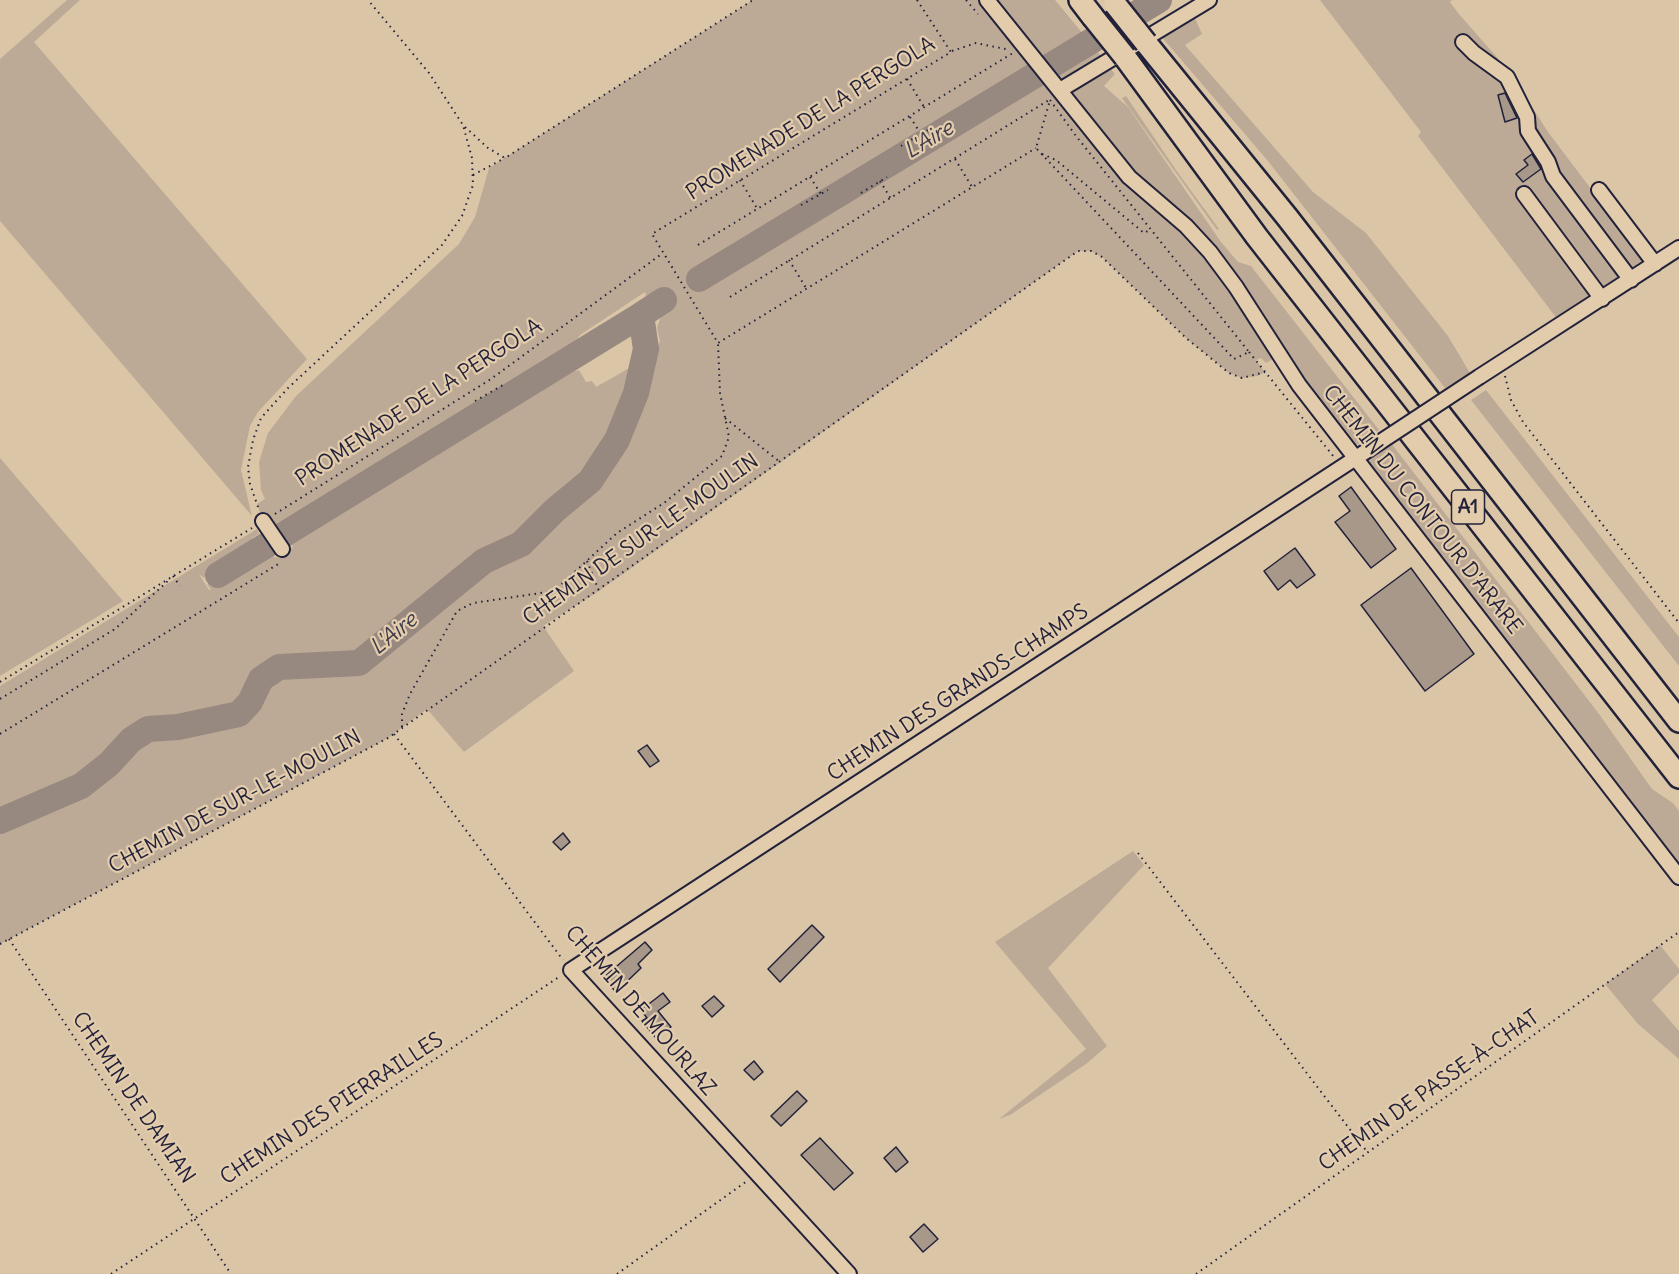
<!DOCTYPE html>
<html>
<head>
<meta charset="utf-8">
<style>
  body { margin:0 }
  canvas { display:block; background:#dbc5a7 }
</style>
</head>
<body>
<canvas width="1679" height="1274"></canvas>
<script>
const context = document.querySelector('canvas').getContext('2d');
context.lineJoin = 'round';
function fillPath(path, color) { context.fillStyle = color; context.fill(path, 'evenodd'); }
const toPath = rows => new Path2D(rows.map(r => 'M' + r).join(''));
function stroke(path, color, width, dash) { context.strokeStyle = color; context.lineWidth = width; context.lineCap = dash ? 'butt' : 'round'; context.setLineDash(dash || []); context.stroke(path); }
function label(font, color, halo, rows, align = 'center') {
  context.font = font + ' Delius,sans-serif'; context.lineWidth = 4.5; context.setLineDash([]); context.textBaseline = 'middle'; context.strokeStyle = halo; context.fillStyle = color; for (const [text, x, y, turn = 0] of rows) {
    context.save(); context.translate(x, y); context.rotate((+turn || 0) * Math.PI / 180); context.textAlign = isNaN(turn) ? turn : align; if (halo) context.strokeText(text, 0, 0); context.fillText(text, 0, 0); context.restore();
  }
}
const green = toPath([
  [67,0,80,0,34,42,307,359,258,412,250,426,241,470,252,516,0,221,0,59],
  [753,0,987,0,1028,50,1019,52,1055,97,1060,90,1112,157,1186,226,1280,355,1266,363,1261,358,1256,360,1265,372,1258,376,1242,378,1229,373,1186,338,1102,257,1091,251,1078,251,599,591,543,626,574,671,464,752,427,709,388,738,0,944,0,686,257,529,259,534,252,538,255,543,211,568,204,578,199,574,209,590,211,590,207,584,220,582,263,555,266,560,273,555,275,558,293,547,290,541,504,414,561,375,579,370,586,382,592,381,596,387,654,354,660,341,657,328,666,301,646,297,645,292,580,335,576,341,269,529,263,521,257,504,265,499,261,490,259,462,268,433,296,396,459,244,475,217,489,168],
  [992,0,1055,0,1084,35,1042,60],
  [1320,0,1452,0,1450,2,1458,13,1509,71,1548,132,1647,263,1558,320,1418,136,1421,132],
  [1194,16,1202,34,1185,45,1313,192,1366,233,1448,336,1470,373,1445,388,1268,161,1160,35],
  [1095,49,1103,58,1061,82,1054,74],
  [1109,67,1115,74,1104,86,1128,107,1221,242,1238,262,1251,266,1379,430,1360,444,1352,446,1315,398,1216,248,1179,211,1145,183,1070,92],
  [1126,96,1178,173,1219,229,1217,230,1122,98],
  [1486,390,1679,637,1679,666,1471,400],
  [1391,443,1599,714,1652,789,1673,803,1679,811,1679,869,1365,462],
  [0,458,123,601,0,676],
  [1133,851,1144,865,1048,968,1107,1046,1086,1064,1010,1115,999,1119,1086,1049,995,942],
  [1660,945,1679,969,1679,973,1652,1000,1679,1031,1679,1059,1638,1024,1605,984]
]);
const river = toPath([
  [699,279,1159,0],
  [218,575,641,315],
  [0,821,81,786,109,764,131,740,148,729,178,727,239,714,250,702,261,679,279,667,359,663,484,561,521,544,555,510,590,481,617,440,636,393,646,349,641,315,664,300]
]);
const building = toPath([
  [1505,93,1517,118,1505,122,1498,95,1505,93],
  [1532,154,1541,169,1523,182,1516,174,1528,165,1524,160,1532,154],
  [1351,487,1396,549,1371,568,1335,522,1350,511,1339,496,1351,487],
  [1295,548,1315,575,1297,588,1290,580,1278,590,1264,571,1295,548],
  [1411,568,1474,654,1425,691,1361,605,1411,568],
  [647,745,659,761,650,767,638,751,647,745],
  [563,833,570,842,561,850,553,842,563,833],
  [812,925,824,937,780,982,768,969,812,925],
  [645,942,652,950,638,964,641,968,616,992,603,978,645,942],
  [663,993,670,1002,658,1011,671,1027,656,1038,642,1021,647,1018,641,1010,663,993],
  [714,996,724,1006,712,1017,702,1006,714,996],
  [754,1061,763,1072,754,1080,744,1070,754,1061],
  [797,1091,807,1101,781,1126,771,1116,797,1091],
  [820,1138,853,1173,834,1190,801,1155,820,1138],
  [896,1147,908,1162,896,1172,884,1158,896,1147],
  [924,1224,938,1239,923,1252,910,1237,924,1224]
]);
const path = toPath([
  [917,0,951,52,652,234,718,343,1036,148],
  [966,0,978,14],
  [952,51,976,43,1010,50],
  [907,79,924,107],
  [1050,100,1076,136,1249,352,1234,359,1036,148,1050,100],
  [910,117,921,134],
  [465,127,488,148,505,158,753,0],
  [901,146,928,130],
  [1042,154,1056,160,1144,233,1151,229],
  [955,159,972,187],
  [473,175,505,158],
  [810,177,821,194],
  [740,180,758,210],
  [880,181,891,199],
  [861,193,887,177],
  [801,205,828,190],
  [698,245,1013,53],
  [789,260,806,288],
  [730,297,1049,100],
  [1249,352,1334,457],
  [1505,376,1511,400,1523,422,1679,623],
  [475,401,503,385],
  [725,418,780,462],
  [258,507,250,484,248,467,253,440,261,418,288,388,442,245,462,216,473,185,472,158,463,125,429,73,368,0],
  [275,514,491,379,663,253],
  [587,561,599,591],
  [173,576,180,586],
  [0,682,252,528],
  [0,699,115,629,169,580],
  [402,727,402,714,410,694,457,611,473,603,554,591,617,533,664,503,722,456,729,437,720,393,718,343],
  [0,734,280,563],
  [394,734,563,960],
  [1138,853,1368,1153],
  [9,939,231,1274],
  [0,944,388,738,1078,251,1091,251,1102,257,1186,338,1229,373,1242,378,1265,372],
  [111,1274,559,977],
  [617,1274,747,1181],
  [1196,1274,1679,932]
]);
const minor = toPath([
  [987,0,1129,177,1186,226,1210,252,1236,287,1299,385,1679,877],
  [1463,42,1474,53,1507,77,1527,117,1528,131,1548,162,1553,176,1631,280],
  [1060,90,1209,0],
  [1599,190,1655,264],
  [1524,194,1602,299],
  [1479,377,1679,248],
  [263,521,282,549],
  [849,1274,571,970,1368,450]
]);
const highway = toPath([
  [1080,0,1093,17],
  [1146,43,1287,217,1679,721],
  [1125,57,1257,237,1679,777]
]);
const minorBridge = toPath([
  [1368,450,1479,377]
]);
const highwayBridge = toPath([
  [1115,4,1146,43],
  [1093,17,1125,57]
]);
const shields = [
  [1468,507,33]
];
const shieldNames = [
  ["A1",1468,507]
];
const streetNames = [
  ["PROMENADE DE LA PERGOLA",811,119,-32],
  ["PROMENADE DE LA PERGOLA",419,403,-33],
  ["CHEMIN DU CONTOUR D'ARARE",1422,510,52],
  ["CHEMIN DE SUR-LE-MOULIN",641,540,-35],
  ["CHEMIN DES GRANDS-CHAMPS",958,693,-33],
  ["CHEMIN DE SUR-LE-MOULIN",235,802,-28],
  ["CHEMIN DE MOURLAZ",640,1011,49],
  ["CHEMIN DE PASSE-À-CHAT",1429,1091,-35],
  ["CHEMIN DE DAMIAN",133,1098,56],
  ["CHEMIN DES PIERRAILLES",332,1109,-33]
];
const waterNames = [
  ["L'Aire",929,140,-31],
  ["L'Aire",394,634,-39]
];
fillPath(green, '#bdaa96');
stroke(river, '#978880', 26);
fillPath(building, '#a79889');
stroke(building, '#22223b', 1.5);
stroke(minor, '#22223b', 18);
stroke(highway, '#22223b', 26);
stroke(path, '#22223b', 2, [1.5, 4.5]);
stroke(minor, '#e3ccac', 14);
stroke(highway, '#e3ccac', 21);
stroke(minorBridge, '#22223b', 18, []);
stroke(highwayBridge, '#22223b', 26, []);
stroke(minorBridge, '#e3ccac', 14);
stroke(highwayBridge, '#e3ccac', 21);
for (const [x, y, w] of shields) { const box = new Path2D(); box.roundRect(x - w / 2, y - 17, w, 34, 4.5); context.fillStyle = '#e3ccac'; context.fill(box); stroke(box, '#22223b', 1.5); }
label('bold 20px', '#22223b', null, shieldNames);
label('21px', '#22223b', '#e3ccac', streetNames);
label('italic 22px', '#3f3c4c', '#e3ccac', waterNames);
</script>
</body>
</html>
